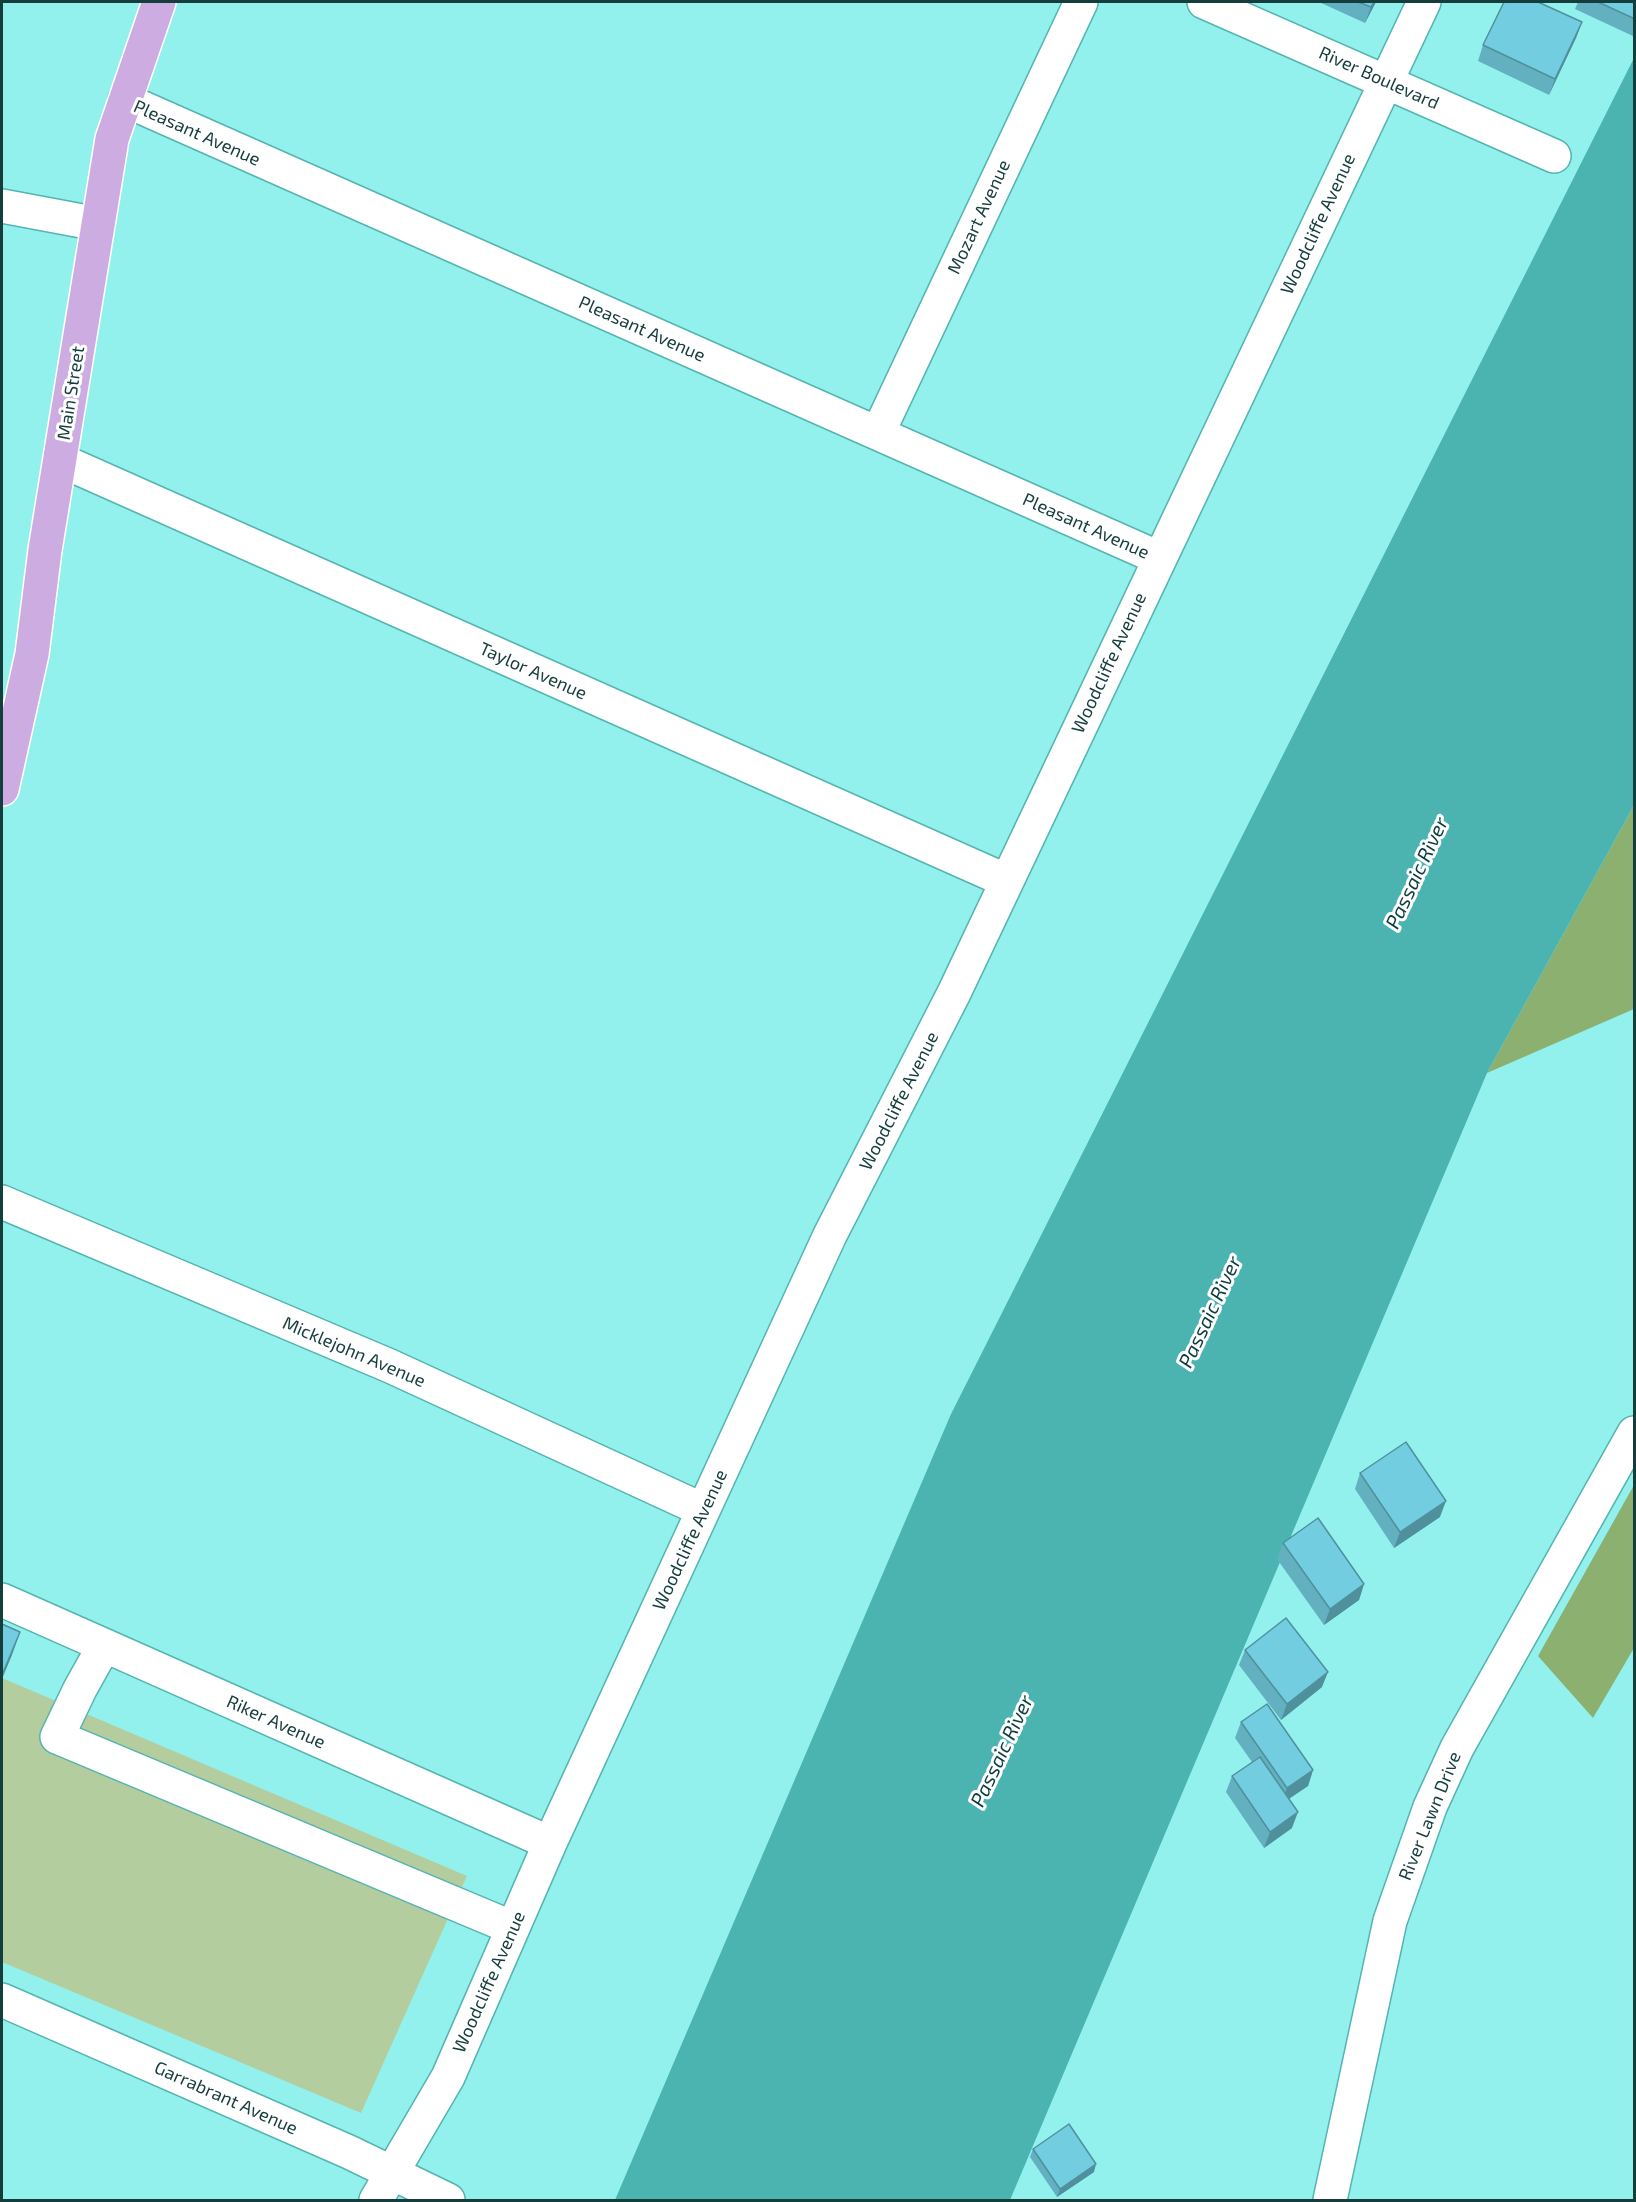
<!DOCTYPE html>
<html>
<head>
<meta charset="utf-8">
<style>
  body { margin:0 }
  #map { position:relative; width:1636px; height:2202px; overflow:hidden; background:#93f1ed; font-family:"Exo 2",sans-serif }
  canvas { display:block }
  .frame { position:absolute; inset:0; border:3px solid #143d3b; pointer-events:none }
</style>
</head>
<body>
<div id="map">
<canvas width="1636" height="2202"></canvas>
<div class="frame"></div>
</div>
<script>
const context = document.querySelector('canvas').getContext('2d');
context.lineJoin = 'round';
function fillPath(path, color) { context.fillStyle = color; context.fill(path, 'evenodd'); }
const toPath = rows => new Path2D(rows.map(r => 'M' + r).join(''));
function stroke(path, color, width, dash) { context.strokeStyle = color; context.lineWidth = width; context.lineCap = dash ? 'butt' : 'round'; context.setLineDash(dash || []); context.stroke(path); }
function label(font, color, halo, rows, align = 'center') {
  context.font = font + ' "Exo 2",sans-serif'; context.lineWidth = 6; context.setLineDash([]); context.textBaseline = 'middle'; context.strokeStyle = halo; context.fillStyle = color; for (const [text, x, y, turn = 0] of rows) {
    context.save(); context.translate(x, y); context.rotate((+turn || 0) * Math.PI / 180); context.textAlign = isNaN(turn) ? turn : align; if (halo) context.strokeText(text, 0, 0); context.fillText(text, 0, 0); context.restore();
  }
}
const green = toPath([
  [2,1678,467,1876,361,2113,2,1962]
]);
const forest = toPath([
  [1634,805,1634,1009,1487,1073],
  [1634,1485,1634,1648,1593,1718,1538,1656]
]);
const water = toPath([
  [1634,58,1634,805,1487,1073,1010,2200,615,2200,951,1414]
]);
const minor = toPath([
  [1204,2,1554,156],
  [125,100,1159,558],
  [2,206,98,224],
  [878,433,1081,2],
  [60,460,1007,881],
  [2,1202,390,1366,703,1510],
  [2,1600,550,1843],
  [104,1646,80,1689,57,1737,513,1928],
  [2,2000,349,2152,448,2200],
  [376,2200,448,2077,550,1843,830,1235,954,993,1424,2],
  [1330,2200,1390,1921,1430,1807,1457,1748,1634,1433]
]);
const major = toPath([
  [2,789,32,654,45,550,112,139,159,2]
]);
const wall = toPath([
  [1319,2,1376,2,1365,23],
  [1578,2,1635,2,1635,37,1575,9],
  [1582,22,1576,38,1549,95,1478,61,1483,45],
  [1360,1473,1440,1517,1394,1548,1355,1489],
  [1283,1543,1364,1584,1359,1600,1324,1625,1277,1559],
  [1245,1650,1322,1687,1281,1720,1239,1665],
  [1241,1722,1313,1770,1308,1786,1289,1799,1292,1828,1264,1848,1226,1792,1232,1776,1252,1762,1235,1738],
  [1033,2149,1094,2172,1057,2197,1030,2157]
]);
const shadedWall = toPath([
  [1374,2,1376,2,1365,23,1371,7],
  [1582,22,1576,38,1549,95,1555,79],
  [1446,1501,1440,1517,1394,1548,1400,1532],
  [1364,1584,1359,1600,1324,1625,1330,1609],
  [20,1632,12,1655,2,1679,2,1675],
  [1328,1672,1322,1687,1281,1720,1287,1704],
  [1313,1770,1308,1786,1281,1804,1287,1788],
  [1298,1812,1292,1828,1264,1848,1270,1832],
  [1096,2164,1094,2172,1057,2197,1060,2189]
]);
const building = toPath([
  [1358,2,1374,2,1371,7,1358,2],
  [1504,2,1538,2,1582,22,1555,79,1483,45,1504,2],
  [1598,2,1635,2,1635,19,1598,2],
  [1406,1442,1446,1501,1400,1532,1360,1473,1406,1442],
  [1318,1518,1364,1584,1330,1609,1283,1543,1318,1518],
  [1286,1618,1328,1672,1287,1704,1245,1650,1286,1618],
  [2,1624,20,1632,2,1675,2,1624],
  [1267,1704,1313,1770,1287,1788,1241,1722,1267,1704],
  [1260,1757,1298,1812,1270,1832,1232,1776,1260,1757],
  [1069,2124,1096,2164,1060,2189,1033,2149,1069,2124]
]);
const streetNames = [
  ["River Boulevard",1379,78,24],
  ["Pleasant Avenue",197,133,24],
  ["Mozart Avenue",979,217,-65],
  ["Woodcliffe Avenue",1318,224,-65],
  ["Pleasant Avenue",642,329,24],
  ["Main Street",71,393,-81],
  ["Pleasant Avenue",1086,526,24],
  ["Woodcliffe Avenue",1109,663,-65],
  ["Taylor Avenue",533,671,24],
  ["Woodcliffe Avenue",899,1101,-63],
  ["Micklejohn Avenue",354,1352,23],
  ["Woodcliffe Avenue",690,1540,-65],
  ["Riker Avenue",276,1722,24],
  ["River Lawn Drive",1430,1816,-68],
  ["Woodcliffe Avenue",489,1982,-66],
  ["Garrabrant Avenue",226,2098,24]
];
const waterNames = [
  ["Passaic River",1417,873,-65],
  ["Passaic River",1210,1312,-65],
  ["Passaic River",1002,1751,-65]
];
fillPath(green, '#b3cd9f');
fillPath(forest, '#8cb070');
fillPath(water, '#4bb4b1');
stroke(minor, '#54b4b0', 36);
stroke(major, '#fff', 36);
stroke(minor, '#fff', 33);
stroke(major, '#cdace1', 33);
fillPath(wall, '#63b0c1');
fillPath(shadedWall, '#50909d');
fillPath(building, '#73cde0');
stroke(building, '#50909d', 1.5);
label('18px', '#143d3b', '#fff', streetNames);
label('italic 20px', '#0a3c3b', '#fff', waterNames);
</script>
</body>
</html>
